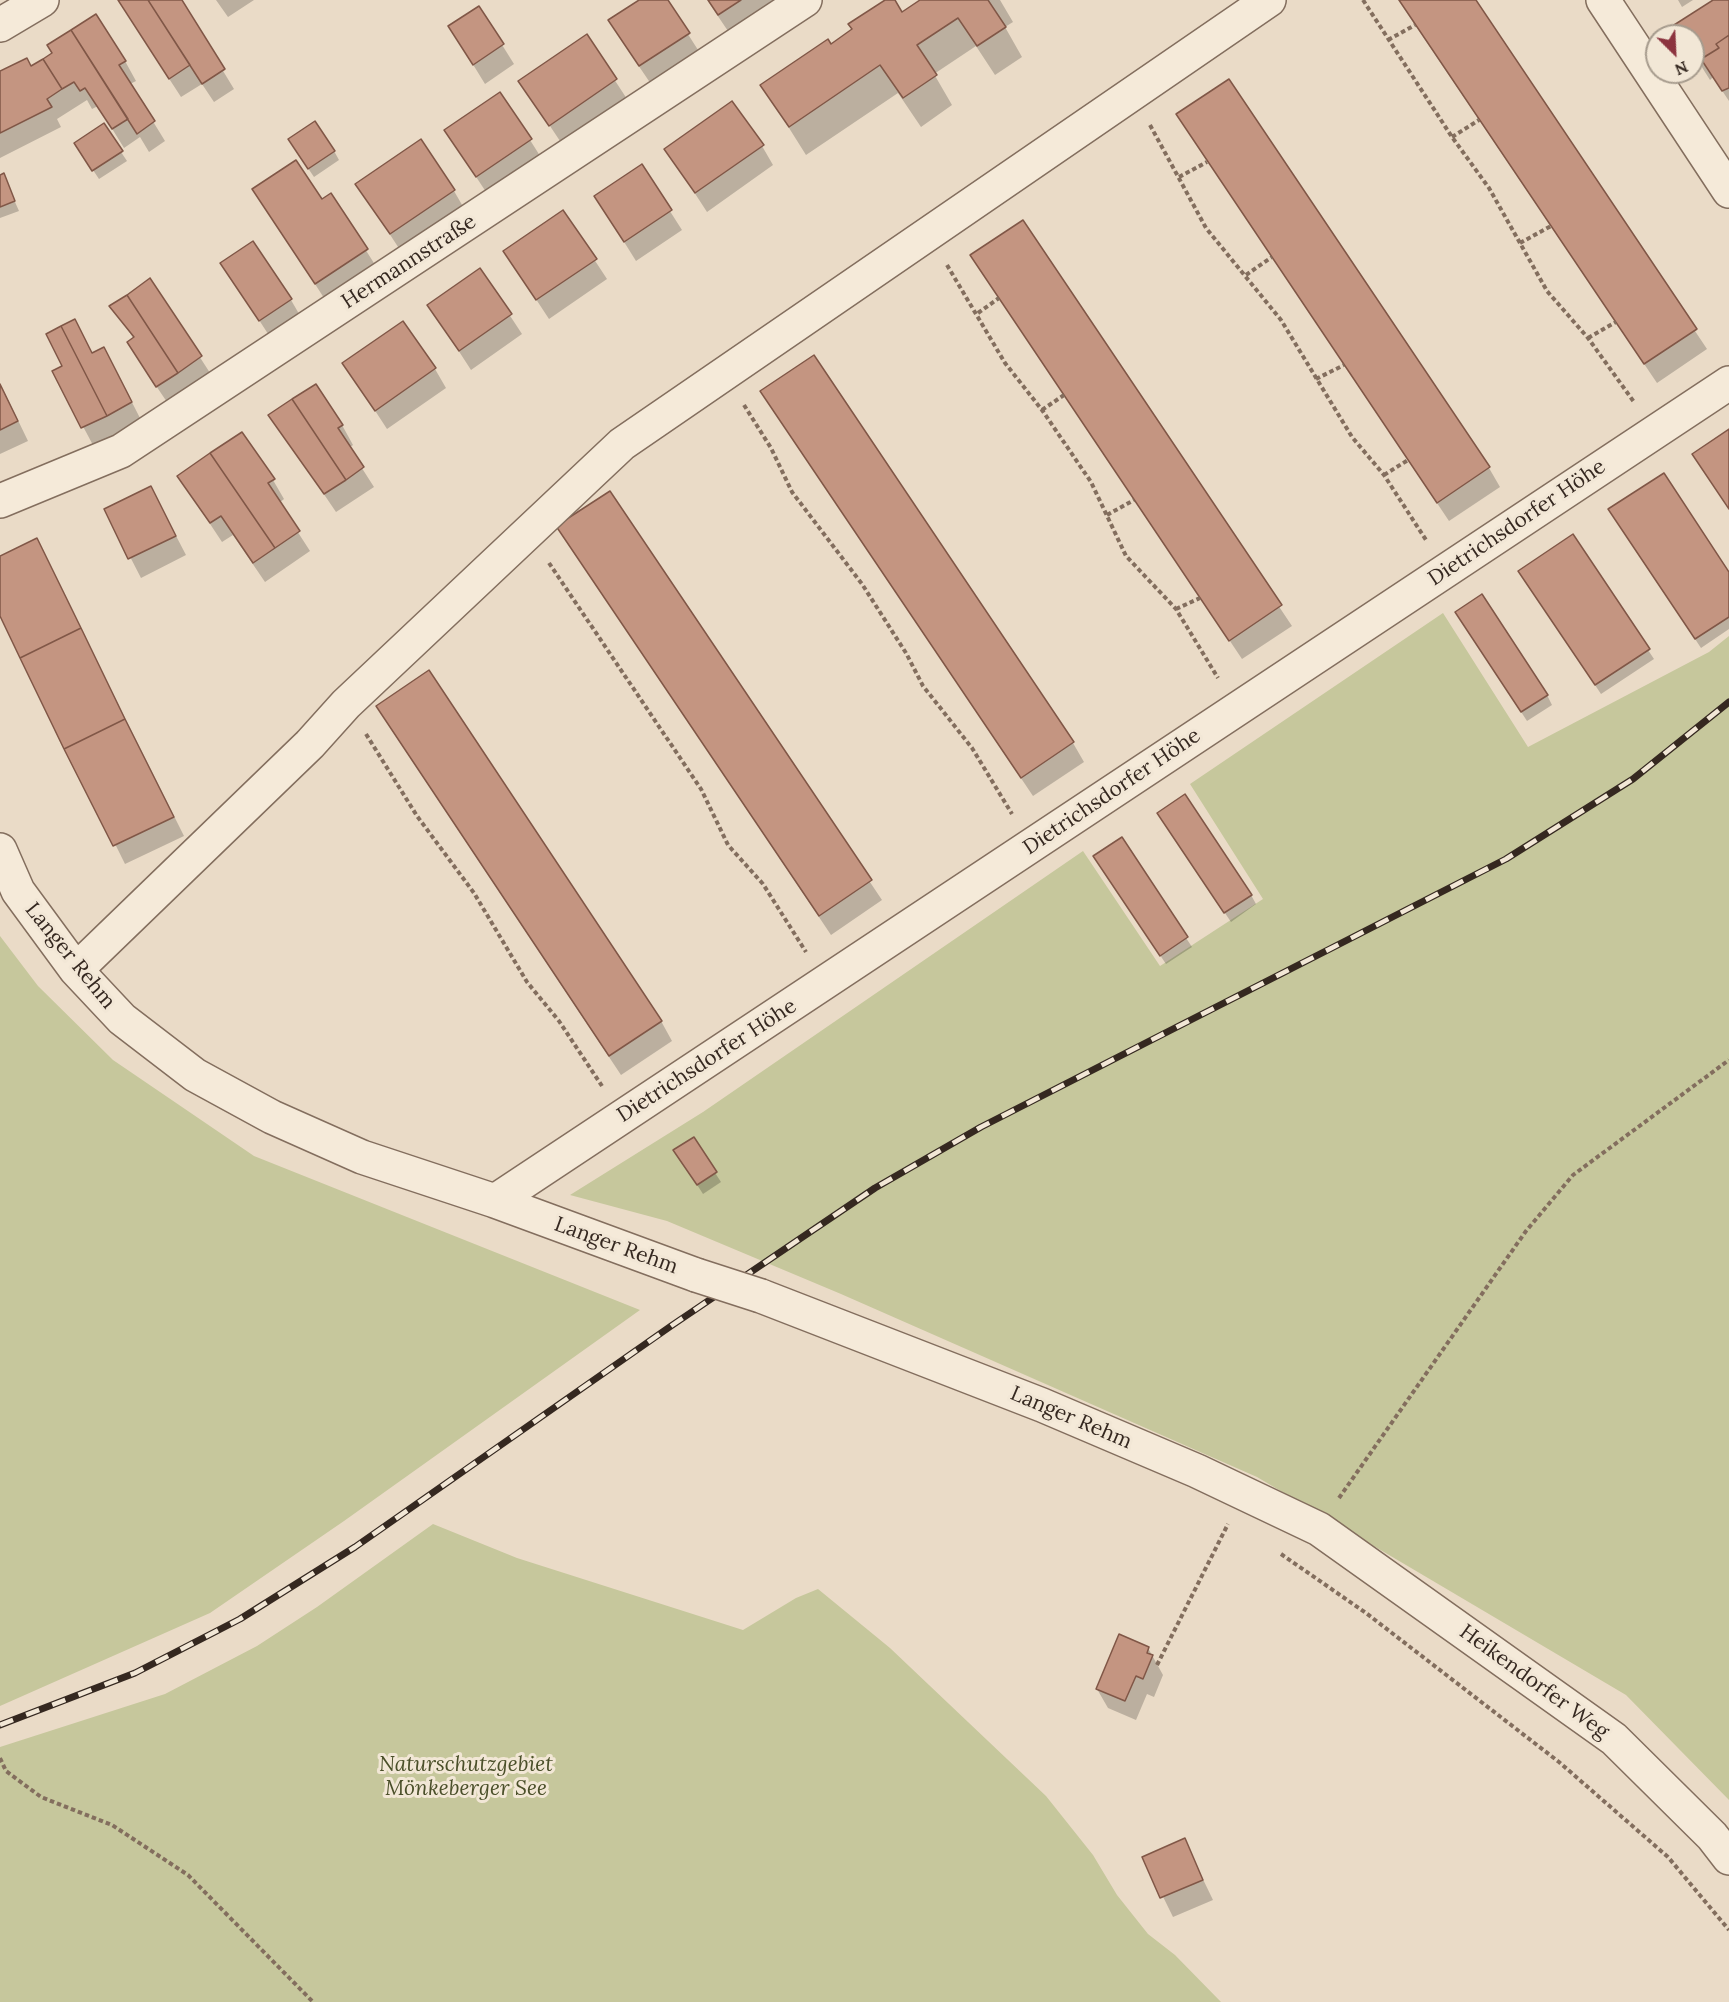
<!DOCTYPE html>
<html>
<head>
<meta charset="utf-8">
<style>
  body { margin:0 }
  #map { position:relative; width:1729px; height:2002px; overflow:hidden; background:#eadbc7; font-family:Lora,serif }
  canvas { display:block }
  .north { position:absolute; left:1645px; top:24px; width:60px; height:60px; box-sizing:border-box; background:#f2e7d6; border:2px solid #a69b8d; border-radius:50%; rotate:156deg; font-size:16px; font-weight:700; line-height:24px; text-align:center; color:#352820 }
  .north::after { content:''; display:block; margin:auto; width:21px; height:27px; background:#8c343f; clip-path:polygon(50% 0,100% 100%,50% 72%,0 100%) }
</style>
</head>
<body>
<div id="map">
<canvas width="1729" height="2002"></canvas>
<div class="north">N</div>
</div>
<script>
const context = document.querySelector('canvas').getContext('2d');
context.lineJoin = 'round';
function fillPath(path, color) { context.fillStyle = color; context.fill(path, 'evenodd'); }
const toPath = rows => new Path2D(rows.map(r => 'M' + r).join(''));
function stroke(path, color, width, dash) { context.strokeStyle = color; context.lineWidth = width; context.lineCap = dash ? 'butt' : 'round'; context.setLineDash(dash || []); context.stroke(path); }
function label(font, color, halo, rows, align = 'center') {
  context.font = font + ' Lora,serif'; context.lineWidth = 6; context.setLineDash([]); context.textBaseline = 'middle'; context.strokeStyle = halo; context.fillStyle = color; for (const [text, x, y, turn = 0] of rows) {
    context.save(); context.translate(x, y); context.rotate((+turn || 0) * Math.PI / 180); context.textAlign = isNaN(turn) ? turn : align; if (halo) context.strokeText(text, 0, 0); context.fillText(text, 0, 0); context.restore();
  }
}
const green = toPath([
  [1443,613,1528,747,1709,652,1729,636,1729,1800,1626,1695,1257,1477,841,1294,667,1221,570,1195,703,1112,1083,851,1160,966,1263,899,1190,784],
  [0,936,38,986,113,1060,254,1156,640,1310,344,1521,210,1613,0,1706],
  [433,1524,517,1558,743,1630,796,1598,818,1589,890,1648,1046,1796,1093,1855,1117,1895,1148,1934,1175,1955,1221,2002,0,2002,0,1747,165,1694,257,1646,317,1607]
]);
const shadow = toPath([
  [121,0,180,0,234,89,214,102,202,84,181,97,131,20],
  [216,0,254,0,228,17],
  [642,0,666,0,700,53,651,84,621,40],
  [707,0,780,0,730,34],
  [888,0,893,0,902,14,922,0,1000,0,1013,22,1005,27,1022,57,995,75,976,46,934,74,952,105,921,127,898,93,806,155,762,85,853,30],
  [1398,0,1474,0,1707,349,1657,383],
  [1678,0,1693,0,1682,7],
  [1716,0,1729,0,1729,101,1713,77,1710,80,1693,53,1693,36,1682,36],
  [479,8,514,64,485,84,450,27],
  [586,36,627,99,562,144,520,81],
  [125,61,136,81,130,84,165,141,149,152,140,137,124,148,98,106,92,109,87,100,57,119,61,127,0,158,0,73,30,68],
  [1178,115,1489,468,1500,487,1449,521],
  [446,131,530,140,542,159,488,195],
  [762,146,773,165,707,212,666,149],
  [295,149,334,151,339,160,314,177],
  [81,152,121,152,127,161,99,179],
  [641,166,682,230,636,261,596,197],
  [3,175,19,211,0,218,0,176],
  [357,184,454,191,465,210,402,253],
  [254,189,321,201,331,195,384,279,333,312],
  [563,212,607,279,549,319,505,252],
  [1022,222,1292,626,1242,659,972,256],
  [222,263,291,300,302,319,272,340],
  [480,270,522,334,471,370,429,305],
  [150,280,212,376,169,405,140,362,134,339,111,306],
  [93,355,115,369,142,422,94,447,54,372],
  [344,363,435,369,446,388,387,429],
  [0,383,28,441,0,454],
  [774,411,1073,743,1084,762,1033,796],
  [270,415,342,425,353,445,349,448,374,487,336,512],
  [179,477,273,480,284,499,279,503,310,551,265,582,233,535,222,542],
  [151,488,186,555,141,578,106,510],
  [609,493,882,900,831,935,558,527],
  [1616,519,1729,575,1729,629,1701,648],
  [36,540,184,836,125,864,0,612,0,558],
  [1525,580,1648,650,1654,659,1601,694],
  [1462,621,1547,695,1552,705,1527,721],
  [389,726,661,1021,672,1041,621,1075],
  [1164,822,1251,895,1256,904,1231,922],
  [1121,839,1192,947,1166,964,1100,866],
  [693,1139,721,1182,703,1194,681,1160],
  [1148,1648,1163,1675,1154,1697,1147,1694,1136,1720,1108,1708,1097,1689],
  [1184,1840,1213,1900,1173,1917,1144,1858]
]);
const building = toPath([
  [118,0,148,0,190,65,169,79,118,0],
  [148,0,182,0,225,69,202,84,148,0],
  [639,0,668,0,690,33,639,66,608,20,639,0],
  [708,0,741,0,718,15,708,0],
  [885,0,895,0,902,12,920,0,988,0,1006,27,977,46,958,18,917,45,937,75,903,98,880,65,789,127,760,85,828,39,831,44,852,29,848,24,885,0],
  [1399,0,1476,0,1697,329,1644,364,1399,0],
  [1713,0,1729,0,1729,35,1716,44,1719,48,1698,61,1693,54,1693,36,1681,36,1674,25,1713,0],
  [479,6,504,44,473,65,448,26,479,6],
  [96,14,126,61,119,65,155,121,137,134,71,30,96,14],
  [71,30,128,119,112,129,85,88,80,91,74,82,62,89,43,59,52,53,47,45,71,30],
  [587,34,617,79,549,126,518,81,587,34],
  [1729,35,1729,88,1722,91,1701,59,1719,48,1716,44,1729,35],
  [27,58,31,66,43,59,62,89,47,99,52,107,0,133,0,71,27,58],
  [1229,79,1490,467,1437,503,1176,114,1229,79],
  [500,92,532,139,476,177,444,130,500,92],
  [732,101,764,145,695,193,664,149,732,101],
  [315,121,335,151,308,169,288,139,315,121],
  [104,123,123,151,92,171,74,143,104,123],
  [421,139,455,190,390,234,355,184,421,139],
  [296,160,322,199,331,193,368,249,315,284,252,189,296,160],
  [642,164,672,210,624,242,594,196,642,164],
  [4,173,15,201,0,207,0,175,4,173],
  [563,210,597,259,536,300,503,251,563,210],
  [1023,220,1282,605,1229,641,970,255,1023,220],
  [253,241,292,299,259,321,220,263,253,241],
  [480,268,512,314,459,351,427,305,480,268],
  [150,278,202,356,178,373,127,295,150,278],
  [127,295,178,373,156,387,127,342,134,337,109,306,127,295],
  [75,319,92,353,104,347,132,402,107,416,61,326,75,319],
  [403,321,436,368,375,411,342,363,403,321],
  [61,326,107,416,81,428,52,371,62,366,46,334,61,326],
  [814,355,1074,742,1021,778,760,391,814,355],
  [0,384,18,421,0,430,0,384],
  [316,384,343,425,338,428,364,467,346,480,292,399,316,384],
  [292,399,346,480,324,494,268,415,292,399],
  [1729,429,1729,509,1692,454,1729,429],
  [242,432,275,479,268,483,300,531,275,548,210,453,242,432],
  [210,453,275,548,253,563,221,516,210,523,177,476,210,453],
  [1664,473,1729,572,1729,617,1695,639,1608,509,1664,473],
  [151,486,176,536,128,559,104,509,151,486],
  [610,491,872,880,819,916,556,526,610,491],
  [1573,534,1650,649,1595,685,1518,571,1573,534],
  [37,538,81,628,20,658,0,616,0,556,37,538],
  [1482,594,1548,695,1521,712,1455,612,1482,594],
  [81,628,125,719,64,749,20,658,81,628],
  [429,670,662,1021,609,1056,376,706,429,670],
  [125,719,174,817,113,846,64,749,125,719],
  [1185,794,1252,895,1224,913,1157,813,1185,794],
  [1122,837,1188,937,1160,956,1093,856,1122,837],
  [694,1137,717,1172,697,1185,673,1150,694,1137],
  [1119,1634,1149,1647,1147,1653,1153,1655,1143,1679,1136,1676,1125,1701,1096,1689,1119,1634],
  [1185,1838,1203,1880,1160,1898,1142,1857,1185,1838]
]);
const path = toPath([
  [1363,0,1452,137,1489,188,1547,291,1588,338,1634,402],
  [1388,40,1415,25],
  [1150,125,1206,228,1281,320,1352,437,1384,475,1426,540],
  [1452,137,1479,120],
  [1179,177,1207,162],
  [1520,243,1551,226],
  [947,265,1005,363,1042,410,1091,482,1126,556,1176,609,1218,678],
  [1246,275,1272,257],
  [978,313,999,298],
  [1588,338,1616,322],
  [1316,379,1344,365],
  [744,405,771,448,792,492,862,584,906,653,923,686,972,748,1012,814],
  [1042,410,1064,395],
  [1384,475,1408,460],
  [1107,515,1134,500],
  [549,563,701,789,728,845,763,884,806,952],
  [1176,609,1200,598],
  [366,734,417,816,474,893,527,982,559,1021,602,1086],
  [1339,1498,1526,1231,1573,1175,1729,1060],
  [1281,1554,1366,1613,1559,1762,1668,1857,1729,1930],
  [1157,1665,1228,1524],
  [0,1758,6,1771,41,1797,112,1825,188,1875,313,2002]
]);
const minor = toPath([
  [1603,0,1729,191],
  [0,25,42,0],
  [0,501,121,451,805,0],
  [0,850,18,891,76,970,122,1019,195,1075,272,1117,362,1157,495,1201,696,1275],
  [76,970,310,744,346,704,622,444,1269,0],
  [495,1201,1729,383],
  [761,1296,1042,1405,1197,1471,1319,1529,1614,1739,1712,1836,1729,1858]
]);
const rail = toPath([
  [0,1725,135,1673,240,1619,355,1547,671,1326,875,1188,981,1127,1506,859,1633,779,1729,702]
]);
const minorBridge = toPath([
  [696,1275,761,1296]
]);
const streetNames = [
  ["Hermannstraße",409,262,-33],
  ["Dietrichsdorfer Höhe",1517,523,-34],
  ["Dietrichsdorfer Höhe",1112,792,-34],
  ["Langer Rehm",70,956,51],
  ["Dietrichsdorfer Höhe",707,1061,-33],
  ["Langer Rehm",616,1246,20],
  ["Langer Rehm",1071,1418,23],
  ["Heikendorfer Weg",1534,1682,36]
];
const parkNames = [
  ["Naturschutzgebiet",466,1765],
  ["Mönkeberger See",466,1789]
];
fillPath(green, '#c6c79c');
fillPath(shadow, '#0003');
fillPath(building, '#c49581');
stroke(building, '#805747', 1.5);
stroke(minor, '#836e5e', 36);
stroke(path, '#836e5e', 4, [4.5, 3]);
stroke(minor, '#f5ead9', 33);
stroke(rail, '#352820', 7);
stroke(rail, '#f2e7d6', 4.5, [14]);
stroke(minorBridge, '#836e5e', 36, []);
stroke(minorBridge, '#f5ead9', 33);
label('21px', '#352820', '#f2e7d6', streetNames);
label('italic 21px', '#4a4f29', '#f2e7d6', parkNames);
</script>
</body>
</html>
